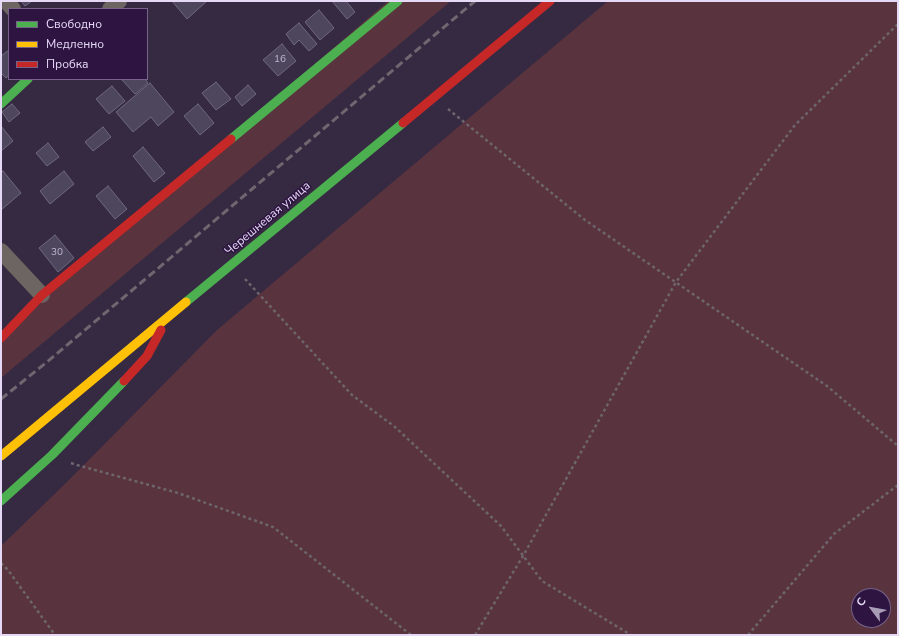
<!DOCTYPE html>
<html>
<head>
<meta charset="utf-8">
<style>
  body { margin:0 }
  #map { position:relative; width:899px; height:636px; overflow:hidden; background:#362a42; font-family:"Nunito Sans",sans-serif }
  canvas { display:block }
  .frame { position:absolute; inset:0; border:2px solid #e6d9f6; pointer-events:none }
  .legend { position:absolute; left:8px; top:8px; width:140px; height:72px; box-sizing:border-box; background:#2d1441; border:1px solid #776389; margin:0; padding:5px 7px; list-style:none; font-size:12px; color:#e6d9f6 }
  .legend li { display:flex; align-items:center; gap:8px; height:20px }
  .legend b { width:20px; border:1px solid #776389 }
  .north { position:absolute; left:851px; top:588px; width:40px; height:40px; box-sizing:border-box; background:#2d1441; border:1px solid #776389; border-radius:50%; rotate:302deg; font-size:11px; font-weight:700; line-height:16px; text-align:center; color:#e6d9f6 }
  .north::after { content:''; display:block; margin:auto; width:14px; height:18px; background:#a89cb7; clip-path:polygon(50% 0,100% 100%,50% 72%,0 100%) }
</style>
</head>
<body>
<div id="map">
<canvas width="899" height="636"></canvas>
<div class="frame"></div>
<ul class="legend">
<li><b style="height:5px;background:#4caf50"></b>Свободно</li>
<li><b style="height:5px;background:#ffc107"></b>Медленно</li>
<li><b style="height:5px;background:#c62828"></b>Пробка</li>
</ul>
<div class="north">С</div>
</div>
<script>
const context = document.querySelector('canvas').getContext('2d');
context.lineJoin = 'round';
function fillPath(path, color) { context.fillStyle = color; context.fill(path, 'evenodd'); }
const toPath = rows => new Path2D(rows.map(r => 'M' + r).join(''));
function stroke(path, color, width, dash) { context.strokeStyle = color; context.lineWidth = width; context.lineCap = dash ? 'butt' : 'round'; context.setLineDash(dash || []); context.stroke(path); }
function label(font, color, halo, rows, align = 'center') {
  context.font = font + ' "Nunito Sans",sans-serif'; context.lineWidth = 3; context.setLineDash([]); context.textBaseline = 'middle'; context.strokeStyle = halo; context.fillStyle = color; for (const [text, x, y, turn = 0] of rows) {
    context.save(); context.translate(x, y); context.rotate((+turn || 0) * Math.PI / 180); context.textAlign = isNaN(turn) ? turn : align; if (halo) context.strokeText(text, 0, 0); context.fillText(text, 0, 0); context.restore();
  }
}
const green = toPath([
  [388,1,451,1,1,378,1,334],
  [608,1,898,1,898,635,1,635,1,546,69,480,217,330],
  [859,596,883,596,883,620,859,620]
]);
const building = toPath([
  [21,1,32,1,25,6,21,1],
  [172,1,207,1,187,19,172,1],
  [332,1,346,1,355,12,347,19,332,1],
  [319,10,334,28,320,40,305,22,319,10],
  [299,23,317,44,309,51,299,40,294,45,286,34,299,23],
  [282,44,296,61,278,76,263,60,282,44],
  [9,50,9,75,6,78,1,73,1,56,9,50],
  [123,79,145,79,148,83,135,94,122,80,123,79],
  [216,82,231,99,216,110,202,93,216,82],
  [150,83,174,112,158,126,151,117,133,132,116,112,150,83],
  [248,85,256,94,242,106,235,97,248,85],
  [112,86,125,101,109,114,96,99,112,86],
  [12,104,20,113,9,122,2,112,12,104],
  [198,104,214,123,200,135,184,116,198,104],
  [1,126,13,141,1,151,1,126],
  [103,127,111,137,93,151,85,142,103,127],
  [48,143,59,157,47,166,36,153,48,143],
  [143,147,165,173,154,182,133,156,143,147],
  [3,171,21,193,1,210,1,173,3,171],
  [64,171,74,184,50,204,40,191,64,171],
  [108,186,127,209,115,219,96,196,108,186],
  [55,235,74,258,58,272,39,248,55,235]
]);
const path = toPath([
  [448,109,585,220,827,386,898,446],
  [245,279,352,395,395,427,501,526,542,581,631,635],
  [71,463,77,465,178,493,273,527,411,635],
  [1,563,8,570,55,635],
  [475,635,523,556,676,282,795,125,898,24],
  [748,635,834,534,898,485]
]);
const street = toPath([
  [6,1,13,9],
  [110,9,119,1],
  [1,251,42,295]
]);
const fast = toPath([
  [1,104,28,79],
  [231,139,398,1],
  [186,302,403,123],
  [1,501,52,455,124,381]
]);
const slow = toPath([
  [1,456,186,302]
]);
const jam = toPath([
  [403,123,550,1],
  [1,338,42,295,231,139],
  [124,381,147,356,161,330]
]);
const rail = toPath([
  [1,399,47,362,475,1]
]);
const numberNames = [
  ["16",280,60],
  ["30",57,253]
];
const streetNames = [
  ["Черешневая улица",268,219,-40]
];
fillPath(green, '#59333e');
fillPath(building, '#4d465c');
stroke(building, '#6f697e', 1);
stroke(path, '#6d656b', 2.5, [3, 3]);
stroke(street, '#6c6561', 16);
stroke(fast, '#4caf50', 9);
stroke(slow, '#ffc107', 9);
stroke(jam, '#c62828', 9);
stroke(rail, '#6f666f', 3, [8, 4]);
label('10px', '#c0b4d0', null, numberNames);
label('12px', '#e6d9f6', '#2d1441', streetNames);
</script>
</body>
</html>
